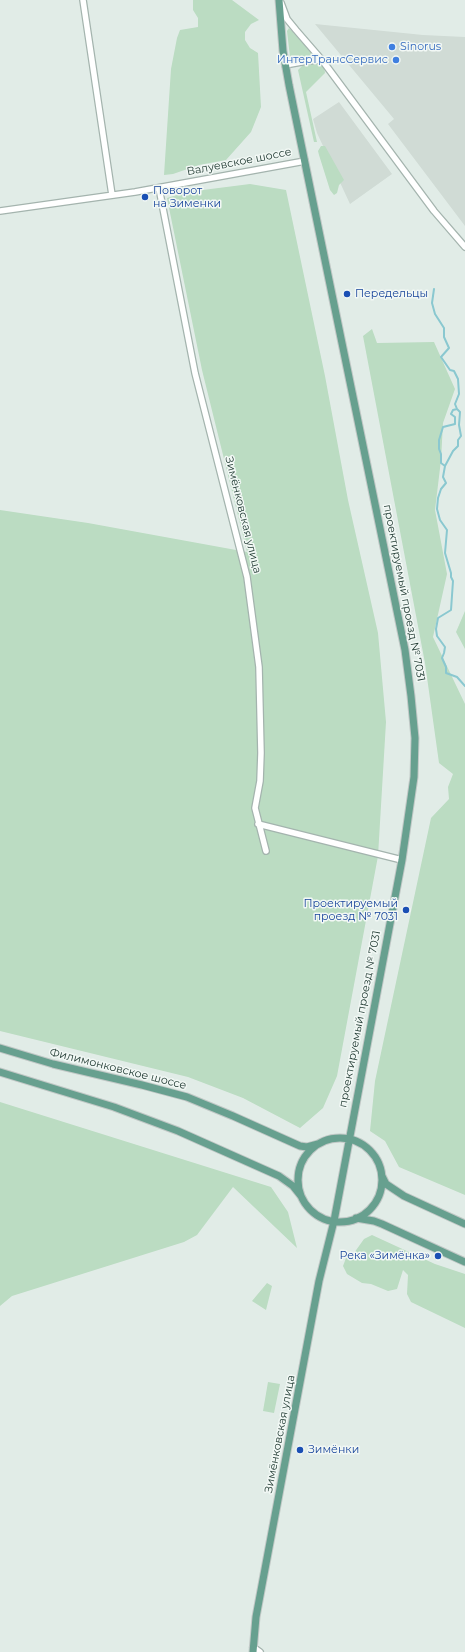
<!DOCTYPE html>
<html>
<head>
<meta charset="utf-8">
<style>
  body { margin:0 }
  canvas { display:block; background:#e1ece7 }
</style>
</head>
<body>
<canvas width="465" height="1652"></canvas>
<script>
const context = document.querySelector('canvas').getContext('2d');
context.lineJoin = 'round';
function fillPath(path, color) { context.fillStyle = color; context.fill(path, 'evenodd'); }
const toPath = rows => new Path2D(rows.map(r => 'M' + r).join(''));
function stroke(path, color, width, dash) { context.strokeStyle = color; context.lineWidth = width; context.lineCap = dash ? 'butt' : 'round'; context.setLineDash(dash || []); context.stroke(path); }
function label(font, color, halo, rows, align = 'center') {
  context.font = font + ' Montserrat,sans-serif'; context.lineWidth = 3; context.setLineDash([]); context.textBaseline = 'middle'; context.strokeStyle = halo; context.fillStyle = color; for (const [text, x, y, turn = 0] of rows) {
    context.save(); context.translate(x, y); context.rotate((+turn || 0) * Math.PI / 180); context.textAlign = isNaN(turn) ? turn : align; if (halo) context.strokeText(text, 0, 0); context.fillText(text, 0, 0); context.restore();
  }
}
const built = toPath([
  [315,24,423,35,465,37,465,226,388,124,394,119],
  [339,102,392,174,350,204,317,133,313,119]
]);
const green = toPath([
  [193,0,232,0,259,20,251,24,245,32,245,40,250,48,258,53,261,107,251,132,226,160,199,165,173,174,164,175,171,69,177,38,180,30,198,27,198,18,193,10],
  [289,28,313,54,313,56,292,61,290,57,287,31],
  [316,63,320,63,324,66,325,73,306,92,317,142,314,142,298,70,303,65],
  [321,146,325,146,344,180,339,185,337,193,334,195,330,190,319,155,318,151],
  [250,184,286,190,325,376,348,500,378,633,386,722,378,856,337,1076,323,1108,300,1128,243,1098,188,1077,0,1031,0,510,88,523,247,552,202,370,167,198,187,192],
  [372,329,377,343,434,342,455,389,443,423,441,460,435,510,447,574,433,637,465,704,465,1195,399,1167,385,1141,370,1131,375,1081,431,818,449,799,448,787,453,774,439,763,425,663,363,336],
  [465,611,465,649,456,632],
  [0,1102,271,1187,288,1212,297,1248,233,1187,197,1235,184,1242,12,1296,0,1306],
  [372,1235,435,1264,465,1274,465,1328,411,1302,407,1294,408,1275,403,1270,397,1289,388,1291,371,1284,362,1283,347,1274,343,1266,346,1258,354,1253,364,1239],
  [267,1283,272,1286,266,1310,252,1301],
  [268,1382,280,1384,274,1413,263,1411]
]);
const stream = toPath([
  [434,289,432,303,435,314,444,328,444,337,449,348,441,357,450,370,454,371,458,379,459,394,455,404,457,409,460,412,459,425,461,436,458,440,458,446,453,451,445,466,443,477,446,483,441,489,438,498,437,509,440,520,447,530,445,553,451,573,451,577,453,581,451,610,438,618,436,629,437,636,445,647,444,653,442,658,446,667,446,673,457,677,465,686],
  [445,466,441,463,441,454,439,449,439,440,443,427,455,424,455,417,451,414,453,410,457,409]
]);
const minor = toPath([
  [83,0,112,195],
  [281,3,287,19,296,30,322,60,434,211,465,247],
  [285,65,307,61,322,60],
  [159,188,195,373,247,577,259,667,261,753,260,781,255,808,266,851],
  [0,211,135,192,305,161],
  [258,824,402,860],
  [253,1647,260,1652]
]);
const major = toPath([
  [0,1048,53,1064,142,1085,187,1097,233,1116,300,1146,307,1147,318,1144],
  [0,1072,114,1107,178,1131,279,1176,293,1186,301,1196],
  '298 1180a42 42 0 1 1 84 0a42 42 0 1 1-84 0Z',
  [382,1176,386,1184,404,1196,465,1224],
  [356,1218,374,1221,382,1224,465,1262],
  [253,1652,256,1617,319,1281,334,1221,402,860,414,777,415,738,411,696,405,650,289,85,283,51,279,0]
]);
const markers = [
  [392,47,4,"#3f7fe0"],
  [396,60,4,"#3f7fe0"],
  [145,197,4,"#1a4fb4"],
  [347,294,4,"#1a4fb4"],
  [406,910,4,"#1a4fb4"],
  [438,1256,4,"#1a4fb4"],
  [300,1450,4,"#1a4fb4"]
];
const shopNames = [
  ["Sinorus",400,47],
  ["ИнтерТрансСервис",388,60,"right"]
];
const streetNames = [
  ["Валуевское шоссе",239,162,-11],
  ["Зимёнковская улица",243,515,76],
  ["проектируемый проезд № 7031",404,593,79],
  ["проектируемый проезд № 7031",360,1019,-79],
  ["Филимонковское шоссе",118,1069,14],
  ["Зимёнковская улица",280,1434,-79]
];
const transitNames = [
  ["Поворот",153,191],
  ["на Зименки",153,204],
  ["Передельцы",355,294],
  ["Проектируемый",398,904,"right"],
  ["проезд № 7031",398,917,"right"],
  ["Река «Зимёнка»",430,1256,"right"],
  ["Зимёнки",308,1450]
];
fillPath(built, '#d0dbd5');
fillPath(green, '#bbdcc2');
stroke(stream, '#8ac8d0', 2);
stroke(minor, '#a4b4ae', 8);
stroke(major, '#c1c8c6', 9);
stroke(minor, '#fff', 5.5);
stroke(major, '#67a08f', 7);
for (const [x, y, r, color] of markers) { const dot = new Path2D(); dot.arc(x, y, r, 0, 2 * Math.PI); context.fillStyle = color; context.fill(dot); stroke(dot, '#f2f8f5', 1.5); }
label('11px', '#366cbe', '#f2f8f5', shopNames, 'left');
label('11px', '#223c34', '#f2f8f5', streetNames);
label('11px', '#164399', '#f2f8f5', transitNames, 'left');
</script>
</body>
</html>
